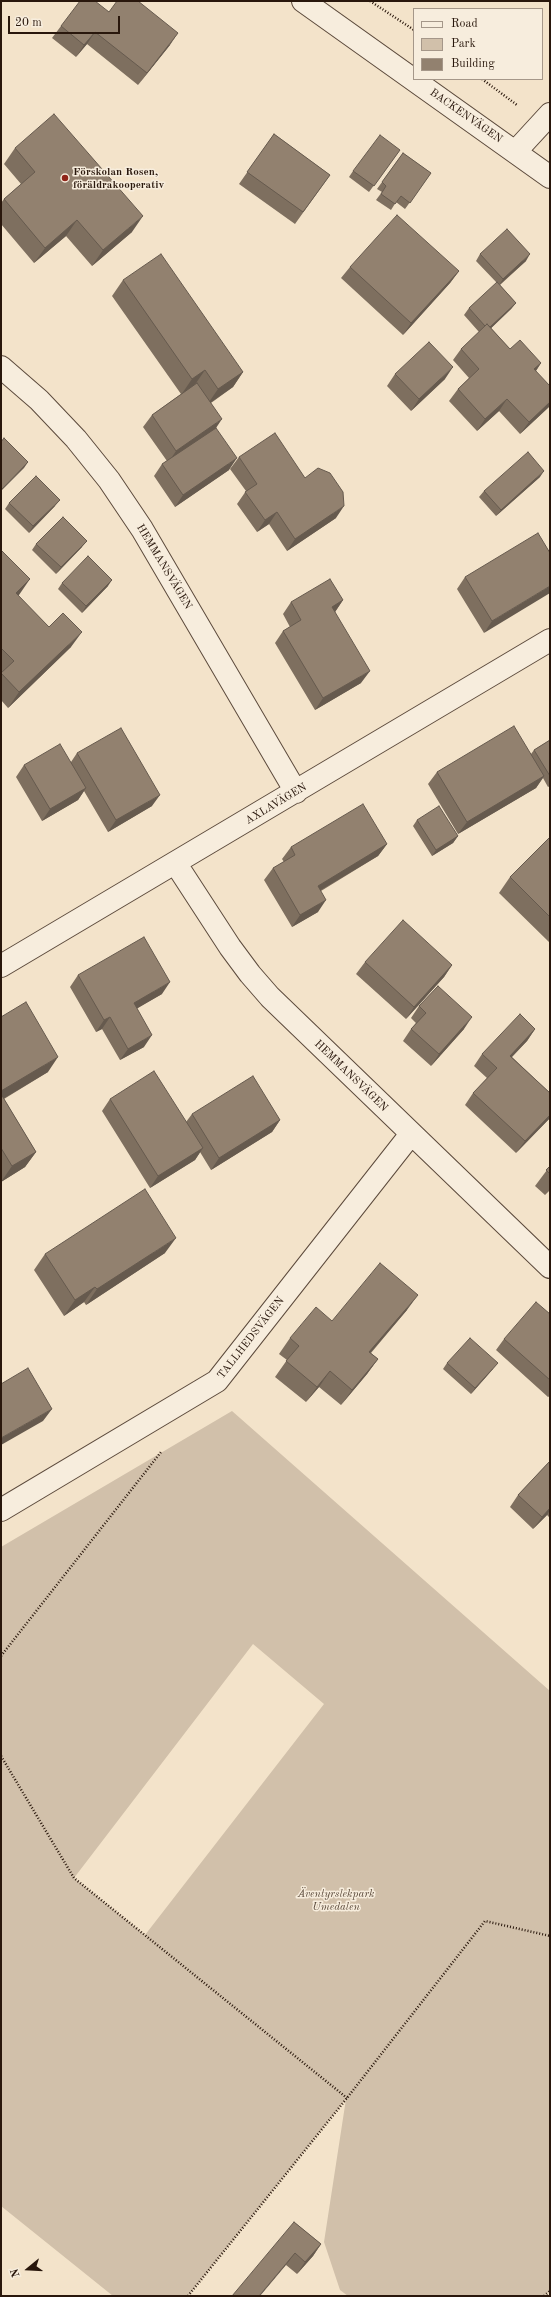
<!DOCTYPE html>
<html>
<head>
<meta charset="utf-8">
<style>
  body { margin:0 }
  #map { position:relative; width:551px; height:2297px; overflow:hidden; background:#f3e3ca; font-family:"Old Standard TT",serif }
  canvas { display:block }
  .frame { position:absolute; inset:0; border:2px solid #29170c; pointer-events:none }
  .legend { position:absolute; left:413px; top:8px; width:130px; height:72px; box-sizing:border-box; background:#f7eddd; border:1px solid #a59789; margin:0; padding:5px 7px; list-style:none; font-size:12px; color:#29170c }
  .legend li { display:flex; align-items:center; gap:8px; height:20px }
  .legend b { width:20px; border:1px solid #a59789 }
  .north { position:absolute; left:8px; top:2249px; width:40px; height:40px; -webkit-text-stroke:3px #f7eddd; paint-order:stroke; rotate:252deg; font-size:11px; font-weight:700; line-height:16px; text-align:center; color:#29170c }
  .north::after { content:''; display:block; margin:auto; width:14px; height:18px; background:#29170c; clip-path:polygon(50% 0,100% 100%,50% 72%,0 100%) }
  .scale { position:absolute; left:8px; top:16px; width:112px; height:18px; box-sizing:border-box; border:2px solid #29170c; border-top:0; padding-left:5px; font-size:12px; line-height:14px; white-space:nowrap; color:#29170c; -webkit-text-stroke:3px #f7eddd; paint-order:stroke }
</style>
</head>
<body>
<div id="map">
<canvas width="551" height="2297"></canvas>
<div class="frame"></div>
<ul class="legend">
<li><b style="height:5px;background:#f7eddd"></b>Road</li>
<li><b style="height:11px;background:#d1c0aa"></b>Park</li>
<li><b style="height:11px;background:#92816f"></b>Building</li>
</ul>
<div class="north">N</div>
<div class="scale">20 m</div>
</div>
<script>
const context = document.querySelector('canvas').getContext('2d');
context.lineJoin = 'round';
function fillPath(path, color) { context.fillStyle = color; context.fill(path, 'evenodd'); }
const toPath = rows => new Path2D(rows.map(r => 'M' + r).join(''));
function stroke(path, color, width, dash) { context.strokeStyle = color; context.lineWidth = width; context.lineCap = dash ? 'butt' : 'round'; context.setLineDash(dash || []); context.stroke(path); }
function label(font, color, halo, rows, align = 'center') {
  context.font = font + ' "Old Standard TT",serif'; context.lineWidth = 3; context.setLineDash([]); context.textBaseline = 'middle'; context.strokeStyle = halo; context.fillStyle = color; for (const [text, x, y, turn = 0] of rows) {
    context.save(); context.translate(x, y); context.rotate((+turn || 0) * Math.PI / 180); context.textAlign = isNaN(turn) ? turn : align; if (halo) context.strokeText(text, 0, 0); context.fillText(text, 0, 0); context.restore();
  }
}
const green = toPath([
  [232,1411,550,1691,550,2291,544,2296,348,2296,340,2290,324,2242,346,2099,188,2296,113,2296,1,2206,1,1547],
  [253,1644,324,1704,145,1935,74,1878]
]);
const path = toPath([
  [370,1,414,30],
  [482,79,517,105],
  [1,1656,161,1452],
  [1,1756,74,1878,347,2098],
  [188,2296,347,2098,485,1921,550,1936],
  [544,2296,550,2291]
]);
const minor = toPath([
  [516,151,550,114],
  [1,367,39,400,76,439,109,480,142,529,296,792],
  [176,864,230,947,250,974,270,997,550,1267],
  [1,966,550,640],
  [1,1510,217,1381,411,1134]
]);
const tertiary = toPath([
  [303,1,550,177]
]);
const wall = toPath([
  [109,12,170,45,138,85,87,44,76,57,52,38,61,26],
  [274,134,330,175,295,224,239,184],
  [15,148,132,232,92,266,66,236,34,263,1,224,1,203,4,199,21,184,4,164],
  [400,150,369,192,349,177,353,171],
  [403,153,431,173,405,209,396,202,391,210,376,200,382,192,377,189],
  [480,254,526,261,500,285,516,303,511,309,491,328,510,349,541,363,536,371,550,406,520,434,499,411,477,431,449,401,458,389,469,378,453,360,461,349,479,332,464,315,469,308,497,283,476,261],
  [350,267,459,271,450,283,403,335,341,278],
  [123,280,243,372,233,387,211,403,216,428,229,470,175,507,154,476,162,464,167,461,143,427,152,415,181,394,112,296],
  [395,374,445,379,411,411,387,386],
  [239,457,305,478,336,518,287,551,269,524,257,532,237,504,246,491,230,469],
  [540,477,496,516,479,497,484,491],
  [9,503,55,506,29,533,5,509],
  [36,544,82,547,56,574,32,550],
  [1,550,18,596,49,627,71,647,8,708,1,700],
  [550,553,484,633,457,589,465,577],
  [62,583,108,586,82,613,58,589],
  [343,600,335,612,361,683,315,710,275,643,283,631,290,627,283,614,291,602],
  [550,740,550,786,548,787,543,778,536,788,458,834,428,784,437,772,531,754,534,750],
  [77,753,152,806,108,832,84,791,78,800,42,821,16,777,24,765,71,762],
  [417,820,458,836,453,843,432,856,413,826],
  [550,837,550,943,499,893,510,877],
  [387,844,378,856,321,891,318,912,292,927,264,880,273,868,284,862,282,859,291,847],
  [365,962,452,965,444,977,406,1019,356,974],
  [78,975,162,994,137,1008,144,1047,120,1060,102,1029,96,1032,70,987],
  [419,1006,464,1029,431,1066,403,1041,411,1029,416,1023,411,1018],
  [1,1017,48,1072,4,1099,36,1152,25,1167,1,1182],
  [535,1029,527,1041,512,1057,550,1093,550,1118,516,1153,465,1105,473,1093,487,1078,474,1066,482,1054],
  [110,1099,186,1122,192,1114,280,1120,272,1132,211,1170,200,1152,195,1160,150,1188,102,1111],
  [550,1166,550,1190,545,1195,535,1186],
  [165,1253,86,1305,84,1302,64,1316,34,1270,45,1254],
  [407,1310,371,1353,378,1359,367,1374,341,1405,319,1387,306,1402,275,1377,287,1360,279,1354,290,1338,332,1321],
  [550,1314,550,1396,548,1397,496,1350,504,1339],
  [447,1363,493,1369,471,1394,443,1369],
  [550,1461,550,1518,547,1515,533,1529,510,1507,518,1495],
  [294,2222,321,2244,313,2256,297,2274,286,2265]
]);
const shadedWall = toPath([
  [95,32,87,44,76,57,84,45],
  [178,33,170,45,138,85,147,73],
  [143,216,132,232,92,266,103,250],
  [77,220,66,236,34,263,45,248],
  [530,254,526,261,499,285,503,279],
  [459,271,450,283,403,335,411,323],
  [516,303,511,309,483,336,487,329],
  [541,363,533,375,534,369],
  [453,367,445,379,411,411,419,399],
  [205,370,194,386,181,395,192,379],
  [243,372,233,387,207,405,218,389],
  [507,399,499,411,477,431,485,419],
  [550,402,550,406,520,434,529,422],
  [222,419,214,431,168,463,176,451],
  [237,458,229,470,175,507,183,495],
  [28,462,24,468,1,491,2,489],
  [544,471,540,477,496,516,501,510],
  [60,500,55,506,29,533,33,526],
  [344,506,336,518,287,551,295,539],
  [277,512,269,524,257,532,265,520],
  [87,541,82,547,56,574,61,567],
  [30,579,19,595,5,609,16,593],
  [112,580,108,586,82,613,86,606],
  [550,586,550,593,484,633,492,621],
  [343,600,335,612,332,607],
  [82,632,71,647,8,708,19,692],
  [370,671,361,683,315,710,323,698],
  [544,776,536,788,458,834,467,822],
  [86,788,78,800,42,821,50,809],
  [160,795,152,806,108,832,116,820],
  [458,836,453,843,432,856,436,850],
  [387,844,378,856,309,897,318,886],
  [326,900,318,912,292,927,300,915],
  [452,965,444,977,406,1019,414,1007],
  [170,982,162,994,126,1015,134,1003],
  [110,1017,102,1029,96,1032,104,1020],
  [472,1017,464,1029,431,1066,439,1054],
  [535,1029,527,1041,502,1067,510,1056],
  [152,1035,144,1047,120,1060,128,1049],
  [58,1057,48,1072,1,1100,1,1091],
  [550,1115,550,1118,516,1153,525,1141],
  [280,1120,272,1132,211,1170,219,1158],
  [203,1148,195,1160,150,1188,158,1176],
  [36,1152,25,1167,1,1182,12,1166],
  [176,1238,165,1253,86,1305,97,1289],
  [95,1287,84,1302,64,1316,75,1300],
  [418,1295,407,1310,358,1367,369,1352],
  [378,1359,367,1374,341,1405,352,1390],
  [498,1363,493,1369,471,1394,475,1388],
  [330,1371,319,1387,306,1402,317,1387],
  [52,1409,43,1421,1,1445,1,1438],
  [550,1508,550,1510,547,1515,533,1529,542,1517],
  [321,2244,313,2256,297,2274,305,2262],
  [295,2253,286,2265,260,2296,259,2296]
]);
const building = toPath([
  [80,1,95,1,109,12,117,1,138,1,178,33,147,73,95,32,84,45,61,26,80,1],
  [54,114,143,216,103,250,77,220,45,248,4,199,35,172,15,148,54,114],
  [274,134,330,175,303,212,247,172,274,134],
  [380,135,400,150,374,186,353,171,380,135],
  [403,153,431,173,410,203,401,196,395,204,381,194,386,186,382,182,403,153],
  [397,215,459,271,411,323,350,267,397,215],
  [507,229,530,254,503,279,480,254,507,229],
  [161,254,243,372,218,389,205,370,192,379,123,280,161,254],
  [497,282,516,303,490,327,487,324,485,326,469,308,497,282],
  [487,324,510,349,520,340,541,363,534,369,550,386,550,402,529,422,507,399,485,419,458,389,479,369,461,349,487,324],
  [429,342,453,367,419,399,395,374,429,342],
  [197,383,222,419,176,451,152,415,197,383],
  [216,428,237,458,183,495,162,464,216,428],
  [275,433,305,478,318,468,330,473,343,492,344,506,295,539,277,512,265,520,245,492,257,484,239,457,275,433],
  [4,438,28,462,2,489,1,488,1,442,4,438],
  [528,452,544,471,501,510,484,491,528,452],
  [36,476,60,500,33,526,9,503,36,476],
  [63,517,87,541,61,567,36,544,63,517],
  [538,533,550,553,550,586,492,621,465,577,538,533],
  [1,550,30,579,16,593,49,627,63,613,82,632,19,692,1,673,14,661,1,648,1,550],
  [88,556,112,580,86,606,62,583,88,556],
  [330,579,343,600,332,607,370,671,323,698,283,631,301,620,291,602,330,579],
  [514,726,544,776,467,822,437,772,514,726],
  [121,728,160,795,116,820,77,753,121,728],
  [550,740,550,776,534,750,550,740],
  [60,744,86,788,50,809,24,765,60,744],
  [363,804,387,844,318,886,326,900,300,915,273,868,295,855,291,847,363,804],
  [439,806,458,836,436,850,417,820,439,806],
  [550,837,550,917,510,877,550,837],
  [403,920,452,965,414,1007,365,962,403,920],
  [144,937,170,982,134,1003,152,1035,128,1049,110,1017,104,1020,78,975,144,937],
  [438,986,472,1017,439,1054,411,1029,426,1013,419,1006,438,986],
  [26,1002,58,1057,1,1091,1,1017,26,1002],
  [520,1014,535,1029,510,1056,550,1093,550,1115,525,1141,473,1093,497,1068,482,1054,520,1014],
  [154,1071,203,1148,158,1176,110,1099,154,1071],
  [253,1076,280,1120,219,1158,192,1114,253,1076],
  [1,1094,36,1152,12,1166,1,1148,1,1094],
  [550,1166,550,1174,546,1170,550,1166],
  [145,1189,176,1238,97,1289,95,1287,75,1300,45,1254,145,1189],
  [380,1263,418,1295,369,1352,378,1359,352,1390,330,1371,317,1387,286,1361,299,1346,290,1338,316,1307,332,1321,380,1263],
  [536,1302,550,1314,550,1380,504,1339,536,1302],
  [470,1338,498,1363,475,1388,447,1363,470,1338],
  [28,1368,52,1409,1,1438,1,1384,28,1368],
  [550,1461,550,1508,542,1517,518,1495,550,1461],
  [294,2222,321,2244,305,2262,295,2253,259,2296,232,2296,294,2222]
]);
const markers = [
  [65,178,4,"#8f2418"]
];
const streetNames = [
  ["BACKENVÄGEN",466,116,35],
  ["HEMMANSVÄGEN",164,567,59],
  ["AXLAVÄGEN",276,804,-31],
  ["HEMMANSVÄGEN",351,1076,44],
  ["TALLHEDSVÄGEN",251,1338,-52]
];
const poiNames = [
  ["Förskolan Rosen,",73,172],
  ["föräldrakooperativ",73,185]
];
const parkNames = [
  ["Äventyrslekpark",336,1894],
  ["Umedalen",336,1907]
];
fillPath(green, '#d1c0aa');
stroke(minor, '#5c4a3c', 24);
stroke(tertiary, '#5c4a3c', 24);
stroke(path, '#29170c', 2.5, [1, 2]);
stroke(minor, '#f7eddd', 22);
stroke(tertiary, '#f7eddd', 22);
fillPath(wall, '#7e6f5f');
fillPath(shadedWall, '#665a4e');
fillPath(building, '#92816f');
stroke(building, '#665a4e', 1);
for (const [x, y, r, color] of markers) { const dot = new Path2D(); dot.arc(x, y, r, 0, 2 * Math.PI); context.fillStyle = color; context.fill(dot); stroke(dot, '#f7eddd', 1.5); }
label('11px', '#29170c', '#f7eddd', streetNames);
label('bold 11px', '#29170c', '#f7eddd', poiNames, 'left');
label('italic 11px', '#5b4a3b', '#f7eddd', parkNames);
</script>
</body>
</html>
